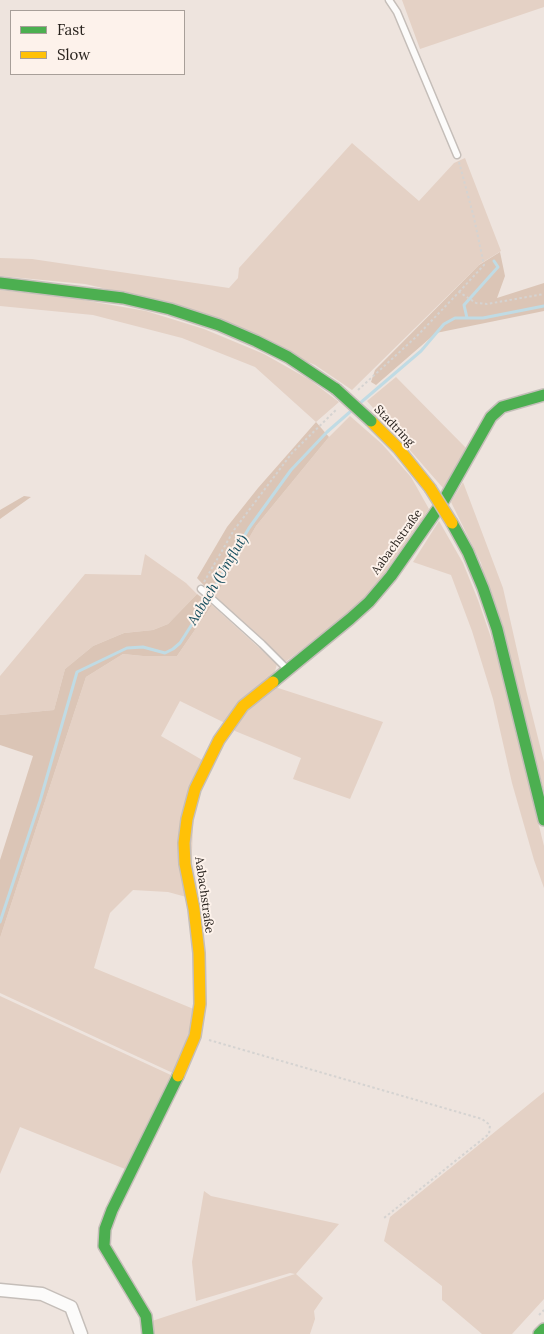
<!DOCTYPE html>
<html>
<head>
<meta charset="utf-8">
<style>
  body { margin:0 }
  #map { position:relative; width:544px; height:1334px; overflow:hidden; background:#eee4de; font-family:Lora,serif }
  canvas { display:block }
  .legend { position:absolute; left:10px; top:10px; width:175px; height:65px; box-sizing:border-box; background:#fdf2eb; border:1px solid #a89f99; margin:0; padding:6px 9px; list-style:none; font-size:15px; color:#29231e }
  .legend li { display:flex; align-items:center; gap:10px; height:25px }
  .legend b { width:25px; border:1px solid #a89f99 }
</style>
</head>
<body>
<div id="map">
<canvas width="544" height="1334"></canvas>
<ul class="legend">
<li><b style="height:6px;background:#4caf50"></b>Fast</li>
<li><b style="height:6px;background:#ffc107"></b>Slow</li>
</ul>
</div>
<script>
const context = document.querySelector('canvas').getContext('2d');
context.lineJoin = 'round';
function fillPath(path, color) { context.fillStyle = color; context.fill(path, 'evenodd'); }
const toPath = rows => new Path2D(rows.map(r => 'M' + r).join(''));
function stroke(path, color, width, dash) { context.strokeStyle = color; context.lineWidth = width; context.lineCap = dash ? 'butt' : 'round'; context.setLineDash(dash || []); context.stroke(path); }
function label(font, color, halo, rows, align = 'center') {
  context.font = font + ' Lora,serif'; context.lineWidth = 4; context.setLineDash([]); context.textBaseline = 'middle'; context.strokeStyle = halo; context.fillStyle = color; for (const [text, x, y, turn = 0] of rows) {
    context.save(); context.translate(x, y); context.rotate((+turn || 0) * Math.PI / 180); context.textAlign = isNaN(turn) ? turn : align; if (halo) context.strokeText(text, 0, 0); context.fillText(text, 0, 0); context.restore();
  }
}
const green = toPath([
  [402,0,544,0,544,7,420,49],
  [352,143,419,201,454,163,465,158,501,251,480,264,352,390,315,365,176,305,85,284,0,276,0,258,32,259,229,288,238,278,239,268],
  [0,290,66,297,146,311,204,329,264,354,310,380,339,402,316,422,255,367,182,338,93,315,0,306],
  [396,377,467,449,443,488,367,401],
  [350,416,382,444,411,477,429,509,365,601,284,663,215,597,256,526,329,437],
  [463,482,503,588,526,690,544,762,544,791,481,563,451,502],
  [439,521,463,563,478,600,496,652,544,846,544,888,534,860,512,783,493,699,472,631,451,575,413,562],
  [145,554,186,583,197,594,168,624,153,630,124,633,93,646,65,669,54,710,0,715,0,676,85,574,141,575],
  [212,605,277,664,274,675,225,723,180,701,161,736,204,761,195,782,190,898,168,892,133,890,110,913,94,968,196,1010,175,1074,0,993,0,938,86,677,123,654,143,656,177,656],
  [272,686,383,722,350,799,293,779,301,758,235,731,232,727],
  [0,996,173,1076,125,1169,20,1127,0,1174],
  [544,1092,544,1299,512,1334,482,1334,442,1300,442,1286,384,1241,390,1217],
  [204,1191,211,1196,339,1224,296,1274,323,1298,314,1311,315,1319,310,1334,151,1334,152,1321,295,1274,290,1273,196,1301,192,1262]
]);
const forest = toPath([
  [500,252,505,276,497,298,544,283,544,311,436,333,376,385,371,382,375,370,479,265],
  [316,422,329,437,256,526,215,597,197,578,227,527,258,488],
  [24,496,31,497,0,519,0,510],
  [197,594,212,605,177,656,143,656,123,654,86,677,0,938,0,860,33,756,0,745,0,715,54,710,65,669,93,646,124,633,153,630,168,624]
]);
const stream = toPath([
  [467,318,464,305,498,267,494,261],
  [359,404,421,351,444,324,455,318,483,318,544,306],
  [0,922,40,801,77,672,127,648,143,647,165,653,173,649,180,643,205,604,249,528,291,470,327,432,351,411]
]);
const path = toPath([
  [459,162,474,218,484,265,459,292],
  [358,390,417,336,459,292,476,303,487,304,544,294],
  [204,582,234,530,292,453,337,409],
  [209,1040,482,1119,490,1125,489,1134,384,1218],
  [539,1315,544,1310]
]);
const lane = toPath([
  [389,0,397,12,457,155],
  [201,589,262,644,287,669]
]);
const street = toPath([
  [0,1290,42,1294,71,1307,81,1334]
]);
const fast = toPath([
  [0,283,123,298,170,309,219,325,256,341,288,357,336,389],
  [452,523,468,552,483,588,497,629,544,820],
  [273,682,350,619,369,602,391,576,444,500,491,417,502,407,544,395],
  [148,1334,146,1316,104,1246,105,1229,112,1210,178,1076],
  [539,1334,544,1329]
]);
const slow = toPath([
  [371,421,398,448,430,488],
  [178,1076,195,1036,200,1004,199,953,194,909,185,864,184,843,187,819,195,789,219,740,243,706,273,682]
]);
const fastBridge = toPath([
  [336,389,371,421]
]);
const slowBridge = toPath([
  [430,488,452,523]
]);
const streetNames = [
  ["Stadtring",394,426,46],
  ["Aabachstraße",397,542,-54],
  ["Aabachstraße",204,895,82]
];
const waterNames = [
  ["Aabach (Umflut)",218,580,-59]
];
fillPath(green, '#e4d1c5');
fillPath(forest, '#dbc5b6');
stroke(stream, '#c0dbe4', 3);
stroke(lane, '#c5beb9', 9);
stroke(street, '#c5beb9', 15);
stroke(fast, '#c5beb9', 14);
stroke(slow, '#c5beb9', 14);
stroke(path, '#d5d3d1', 2, [2.5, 2.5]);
stroke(lane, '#fcfbfa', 6);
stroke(street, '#fcfbfa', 12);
stroke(fast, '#4caf50', 11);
stroke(slow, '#ffc107', 11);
stroke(fastBridge, '#c5beb9', 14, []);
stroke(slowBridge, '#c5beb9', 14, []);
stroke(fastBridge, '#4caf50', 11);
stroke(slowBridge, '#ffc107', 11);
label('12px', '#29231e', '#fdf2eb', streetNames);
label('italic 14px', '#164e5f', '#fdf2eb', waterNames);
</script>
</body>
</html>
